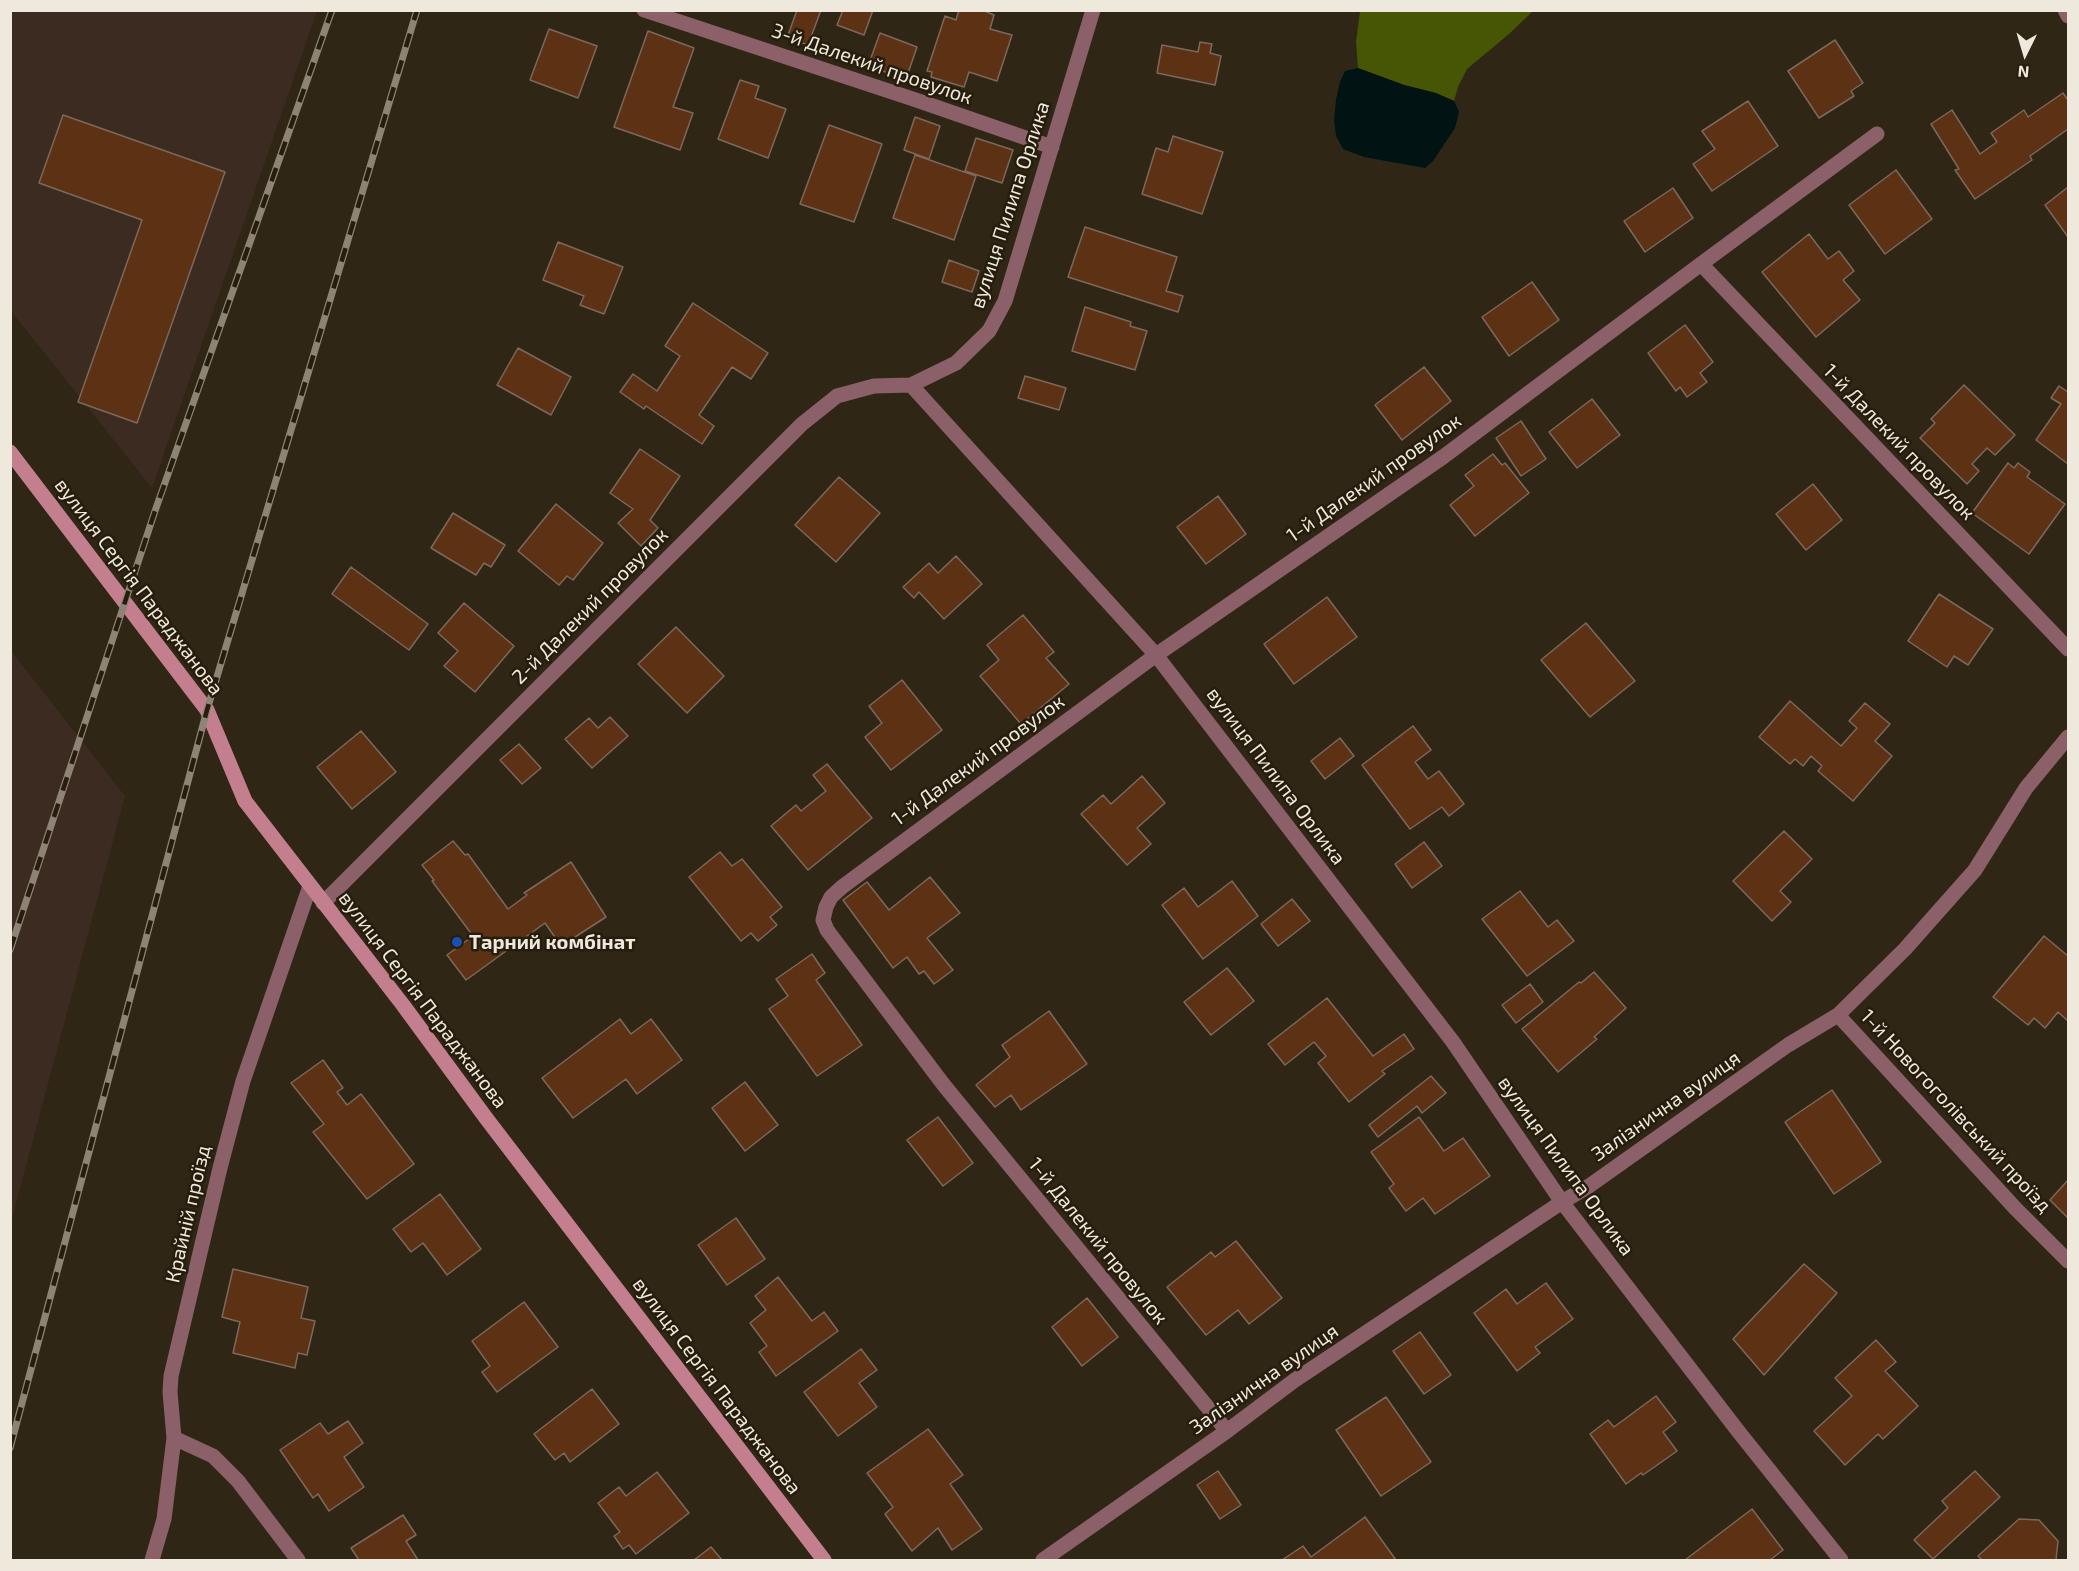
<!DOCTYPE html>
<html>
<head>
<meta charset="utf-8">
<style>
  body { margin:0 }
  #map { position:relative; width:2079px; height:1571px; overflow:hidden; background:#302615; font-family:"Exo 2",sans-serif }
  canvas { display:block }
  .frame { position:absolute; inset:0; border:12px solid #eee8dd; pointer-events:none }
  .north { position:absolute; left:1995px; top:24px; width:60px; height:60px; -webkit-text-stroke:4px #261d0c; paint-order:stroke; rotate:185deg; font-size:16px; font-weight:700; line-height:24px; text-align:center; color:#eee8dd }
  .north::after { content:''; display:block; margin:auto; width:21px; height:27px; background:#eee8dd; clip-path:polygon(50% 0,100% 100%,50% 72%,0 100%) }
</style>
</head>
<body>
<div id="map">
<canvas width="2079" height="1571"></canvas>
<div class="frame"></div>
<div class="north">N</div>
</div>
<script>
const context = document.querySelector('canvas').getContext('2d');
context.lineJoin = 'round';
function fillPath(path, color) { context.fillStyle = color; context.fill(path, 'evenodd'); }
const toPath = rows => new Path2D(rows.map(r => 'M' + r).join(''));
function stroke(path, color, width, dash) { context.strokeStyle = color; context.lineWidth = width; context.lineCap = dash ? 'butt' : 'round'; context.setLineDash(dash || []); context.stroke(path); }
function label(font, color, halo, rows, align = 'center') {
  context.font = font + ' "Exo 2",sans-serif'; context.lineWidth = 5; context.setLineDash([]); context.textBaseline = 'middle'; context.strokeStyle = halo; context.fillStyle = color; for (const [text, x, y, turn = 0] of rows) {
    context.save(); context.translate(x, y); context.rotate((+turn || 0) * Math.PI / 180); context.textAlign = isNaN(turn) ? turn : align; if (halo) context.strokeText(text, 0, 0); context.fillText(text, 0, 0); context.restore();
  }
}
const industrial = toPath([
  [11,11,317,11,152,488,11,311],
  [11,651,125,796,11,1222]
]);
const green = toPath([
  [1360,11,1533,11,1509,34,1467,69,1458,87,1454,101,1436,93,1404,85,1358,68,1356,42]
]);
const water = toPath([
  [1358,68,1404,85,1436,93,1454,101,1459,112,1455,128,1433,161,1425,168,1364,157,1343,149,1336,136,1334,119,1336,100,1340,82,1345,71]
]);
const building = toPath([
  [797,10,821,10,808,45,787,38,797,10],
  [843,10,873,10,864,35,837,25,843,10],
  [959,10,982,10,994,15,990,29,1012,35,997,81,969,72,964,87,931,77,932,72,927,71,945,16,956,20,959,10],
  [549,29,597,46,578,98,530,80,549,29],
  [648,31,694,48,673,107,693,113,680,150,614,127,648,31],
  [880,33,917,47,906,79,868,66,880,33],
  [1835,40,1863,83,1851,91,1854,96,1819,118,1788,71,1835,40],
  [1200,42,1212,44,1210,53,1221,56,1215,85,1157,73,1162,45,1198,52,1200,42],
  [740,80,759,86,755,98,786,109,768,158,718,139,740,80],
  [2063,93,2068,100,2068,129,2030,156,2032,160,1975,199,1955,170,1959,169,1931,124,1952,110,1980,154,1997,142,1991,133,2024,110,2028,117,2063,93],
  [1748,101,1778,146,1712,191,1693,164,1715,149,1702,131,1748,101],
  [63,115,225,172,137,423,78,402,142,220,39,183,63,115],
  [915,117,940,126,929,159,904,150,915,117],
  [829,125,882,144,854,222,800,204,829,125],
  [1173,136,1223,152,1202,214,1142,194,1156,148,1168,152,1173,136],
  [976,138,1013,150,1002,183,965,171,976,138],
  [915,155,976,176,954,240,893,218,915,155],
  [1896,170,1932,219,1885,254,1849,205,1896,170],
  [2068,187,2068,237,2045,205,2068,187],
  [1673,188,1693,218,1645,252,1624,221,1673,188],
  [1085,227,1177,257,1166,291,1183,296,1178,312,1068,277,1085,227],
  [1809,234,1828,259,1839,251,1854,271,1843,280,1860,300,1816,337,1762,272,1809,234],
  [558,242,623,267,604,314,580,305,584,296,543,280,558,242],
  [949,260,979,271,972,292,942,282,949,260],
  [1532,282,1559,320,1509,356,1482,317,1532,282],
  [693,303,768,353,751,379,732,367,699,415,714,426,702,444,646,406,644,409,620,392,633,374,657,391,680,356,665,346,693,303],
  [1085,307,1131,322,1130,326,1147,331,1135,370,1072,351,1085,307],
  [1685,325,1713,362,1700,373,1707,382,1687,397,1680,387,1676,391,1648,353,1685,325],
  [518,348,571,377,551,415,497,385,518,348],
  [1424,367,1451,401,1402,440,1375,405,1424,367],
  [1025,376,1066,388,1059,410,1018,398,1025,376],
  [1964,385,2015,435,1995,455,1987,448,1972,464,1979,471,1967,484,1920,438,1935,423,1931,419,1964,385],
  [2059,386,2068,392,2068,464,2036,440,2061,404,2051,398,2059,386],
  [1592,399,1620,435,1577,468,1549,432,1592,399],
  [1521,421,1546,459,1521,476,1496,438,1521,421],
  [640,449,680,476,650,520,658,528,641,546,618,523,633,509,610,493,640,449],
  [1493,454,1502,465,1505,463,1529,493,1475,536,1450,505,1474,486,1465,475,1493,454],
  [2008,463,2014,468,2018,463,2030,472,2027,477,2065,504,2029,554,1972,513,2008,463],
  [839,477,880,513,836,562,795,525,839,477],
  [1813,484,1842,520,1806,550,1776,514,1813,484],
  [1218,496,1246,534,1206,564,1177,527,1218,496],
  [556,504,603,543,573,580,567,576,559,585,518,551,556,504],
  [453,513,505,545,491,567,484,563,476,575,431,548,453,513],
  [956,556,982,584,944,619,919,592,914,598,903,587,929,563,938,573,956,556],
  [351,567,428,624,409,650,332,594,351,567],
  [1939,594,1993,629,1968,665,1954,656,1947,667,1908,641,1939,594],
  [1327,597,1357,637,1294,684,1264,644,1327,597],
  [464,603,514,646,475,692,444,666,458,651,438,633,464,603],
  [1023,615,1054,652,1046,658,1069,684,1021,724,980,676,999,660,987,645,1023,615],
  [1586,623,1635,681,1590,717,1541,660,1586,623],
  [676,627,724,676,687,713,638,664,676,627],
  [902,680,942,730,891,770,865,737,882,723,869,706,902,680],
  [1790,701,1841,746,1857,728,1849,721,1865,703,1890,724,1875,741,1892,756,1853,801,1818,771,1822,766,1811,756,1803,766,1795,759,1790,764,1759,737,1790,701],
  [610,717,628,736,592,768,565,739,589,718,598,728,610,717],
  [1413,726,1431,750,1415,762,1428,779,1439,771,1464,804,1449,816,1442,807,1410,829,1362,765,1413,726],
  [361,731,396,772,352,809,317,767,361,731],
  [1340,738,1354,756,1325,779,1311,761,1340,738],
  [519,744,541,768,522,784,500,760,519,744],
  [827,764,872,818,808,870,771,826,796,805,801,811,826,791,813,775,827,764],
  [1142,776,1165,803,1137,828,1151,844,1127,865,1081,814,1103,795,1111,804,1142,776],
  [1784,831,1812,859,1780,891,1791,902,1772,921,1733,881,1784,831],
  [453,841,465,855,468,854,508,909,527,895,524,893,571,862,606,917,561,946,545,923,466,980,447,955,473,936,432,881,434,880,422,865,453,841],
  [1424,842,1442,866,1412,888,1395,864,1424,842],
  [720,852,732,866,742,859,782,907,770,917,777,925,758,941,751,933,741,941,689,877,720,852],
  [930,877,960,913,927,938,953,970,934,984,924,971,919,974,907,957,893,968,843,900,867,882,889,910,930,877],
  [1232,881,1258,916,1203,959,1162,905,1184,888,1198,907,1232,881],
  [1520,891,1548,927,1557,920,1574,941,1527,976,1482,919,1520,891],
  [1292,899,1310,921,1278,946,1261,924,1292,899],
  [2044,936,2068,956,2068,1021,2058,1012,2045,1028,2034,1018,2028,1025,1993,997,2044,936],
  [812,954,825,973,816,980,862,1045,817,1076,769,1009,788,996,776,979,812,954],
  [1227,968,1254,1001,1211,1035,1184,1002,1227,968],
  [1594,972,1626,1008,1594,1037,1597,1039,1558,1072,1522,1029,1579,982,1581,983,1594,972],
  [1530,984,1543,1002,1516,1023,1502,1005,1530,984],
  [1327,998,1373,1056,1404,1034,1414,1049,1382,1071,1385,1074,1349,1102,1318,1063,1326,1056,1314,1042,1285,1065,1268,1044,1327,998],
  [1049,1011,1087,1064,1021,1110,1011,1095,995,1107,976,1085,1010,1057,1002,1045,1049,1011],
  [620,1019,631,1034,651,1019,682,1060,637,1094,626,1079,573,1118,542,1078,620,1019],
  [323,1060,343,1088,337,1092,347,1105,361,1094,414,1164,367,1199,313,1132,324,1124,291,1083,323,1060],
  [1431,1076,1446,1093,1422,1113,1417,1106,1378,1137,1369,1125,1431,1076],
  [745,1082,778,1125,745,1151,712,1108,745,1082],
  [1832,1090,1881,1162,1834,1194,1785,1122,1832,1090],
  [938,1117,973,1163,943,1186,907,1140,938,1117],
  [1419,1117,1444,1151,1463,1138,1490,1176,1435,1214,1423,1198,1406,1211,1389,1188,1394,1184,1371,1152,1419,1117],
  [2068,1180,2068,1218,2050,1200,2068,1180],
  [440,1194,481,1249,447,1275,423,1243,411,1252,393,1229,440,1194],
  [736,1218,765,1259,727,1285,698,1245,736,1218],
  [1236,1241,1282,1298,1249,1324,1238,1310,1206,1335,1167,1287,1211,1252,1215,1257,1236,1241],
  [1804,1264,1837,1293,1764,1375,1733,1339,1804,1264],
  [233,1269,308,1287,301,1318,315,1321,307,1355,298,1353,295,1368,233,1353,240,1322,222,1317,233,1269],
  [778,1277,812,1321,824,1312,838,1331,776,1376,759,1352,767,1346,750,1323,766,1310,755,1296,778,1277],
  [1546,1283,1573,1319,1535,1347,1540,1353,1517,1371,1474,1313,1506,1289,1517,1304,1546,1283],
  [1087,1298,1118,1337,1082,1366,1052,1327,1087,1298],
  [524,1302,558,1347,497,1392,482,1372,490,1366,472,1341,524,1302],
  [1420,1332,1451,1375,1424,1394,1393,1351,1420,1332],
  [1876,1340,1896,1362,1885,1371,1918,1406,1883,1439,1878,1434,1845,1465,1814,1431,1852,1396,1835,1378,1876,1340],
  [861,1349,877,1370,859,1383,877,1407,838,1436,804,1392,861,1349],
  [592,1389,619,1424,570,1462,564,1453,555,1460,534,1434,592,1389],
  [1656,1396,1676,1422,1663,1432,1677,1451,1643,1475,1641,1473,1626,1484,1590,1434,1608,1420,1614,1427,1656,1396],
  [1386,1397,1431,1462,1381,1496,1336,1430,1386,1397],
  [348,1421,363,1443,344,1457,364,1487,329,1511,318,1494,313,1498,280,1450,320,1423,328,1434,348,1421],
  [928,1429,963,1475,950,1484,982,1529,952,1550,938,1528,912,1551,885,1514,893,1507,867,1473,928,1429],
  [1218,1471,1241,1505,1220,1519,1197,1485,1218,1471],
  [1975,1471,2000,1497,1933,1559,1914,1540,1948,1508,1942,1501,1975,1471],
  [657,1472,689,1513,636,1554,629,1545,623,1549,614,1536,620,1532,598,1503,619,1487,626,1496,657,1472],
  [1752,1509,1783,1550,1770,1560,1685,1560,1752,1509],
  [403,1515,416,1535,406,1541,418,1560,359,1560,351,1548,403,1515],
  [1365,1517,1396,1560,1282,1560,1303,1546,1311,1557,1365,1517],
  [2019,1519,2039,1520,2058,1541,2056,1560,1982,1560,1978,1556,2019,1519],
  [711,1547,722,1560,694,1560,711,1547]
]);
const minor = toPath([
  [644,10,916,100,1052,147],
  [1093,10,1005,301,989,331,956,363,911,385,1156,655,1453,1042,1562,1202,1738,1431,1841,1560],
  [2065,10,2068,16],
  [1701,264,1877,134],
  [323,903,802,424,837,396,874,386,911,385],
  [1838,1015,2015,1208,2068,1261],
  [1227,1431,943,1084,827,930,823,920,826,907,831,897,842,887,1156,655,1443,457,1701,264,2068,649],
  [174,1438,213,1456,238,1481,298,1560],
  [152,1560,164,1519,174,1438,170,1392,171,1376,220,1168,243,1081,310,886],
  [1043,1560,1227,1431,1295,1380,1562,1202,1589,1186,1788,1045,1838,1015,1905,949,1975,870,2026,788,2068,737]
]);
const secondary = toPath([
  [10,452,207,710,245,801,403,1005,486,1118,824,1560]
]);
const rail = toPath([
  [10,950,155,511,332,10],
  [10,1448,207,710,417,10]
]);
const markers = [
  [457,942,6,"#1a4fb4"]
];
const streetNames = [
  ["3-й Далекий провулок",872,64,19],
  ["вулиця Пилипа Орлика",1010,205,-72],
  ["1-й Далекий провулок",1899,442,46],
  ["1-й Далекий провулок",1374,478,-35],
  ["вулиця Сергія Параджанова",139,587,53],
  ["2-й Далекий провулок",590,606,-45],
  ["1-й Далекий провулок",978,760,-36],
  ["вулиця Пилипа Орлика",1276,776,53],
  ["вулиця Сергія Параджанова",423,1000,53],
  ["Залізнична вулиця",1666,1106,-35],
  ["1-й Новогоголівський проїзд",1956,1111,47],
  ["вулиця Пилипа Орлика",1566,1166,54],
  ["Крайній проїзд",188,1214,-77],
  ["1-й Далекий провулок",1098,1241,51],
  ["Залізнична вулиця",1264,1379,-35],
  ["вулиця Сергія Параджанова",717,1386,53]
];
const poiNames = [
  ["Тарний комбінат",469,942]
];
fillPath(industrial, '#3c2b21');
fillPath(green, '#465605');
fillPath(water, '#021313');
fillPath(building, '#5d3113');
stroke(building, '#7c685c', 1.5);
stroke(minor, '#8b6069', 15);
stroke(secondary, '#c37f8e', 15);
stroke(rail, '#8d8476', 7);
stroke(rail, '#261d0c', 4.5, [14]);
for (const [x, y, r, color] of markers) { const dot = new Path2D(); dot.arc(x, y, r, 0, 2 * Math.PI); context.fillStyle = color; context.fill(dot); stroke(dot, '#261d0c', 2); }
label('20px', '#eee8dd', '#261d0c', streetNames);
label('bold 20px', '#eee8dd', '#261d0c', poiNames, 'left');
</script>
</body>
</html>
